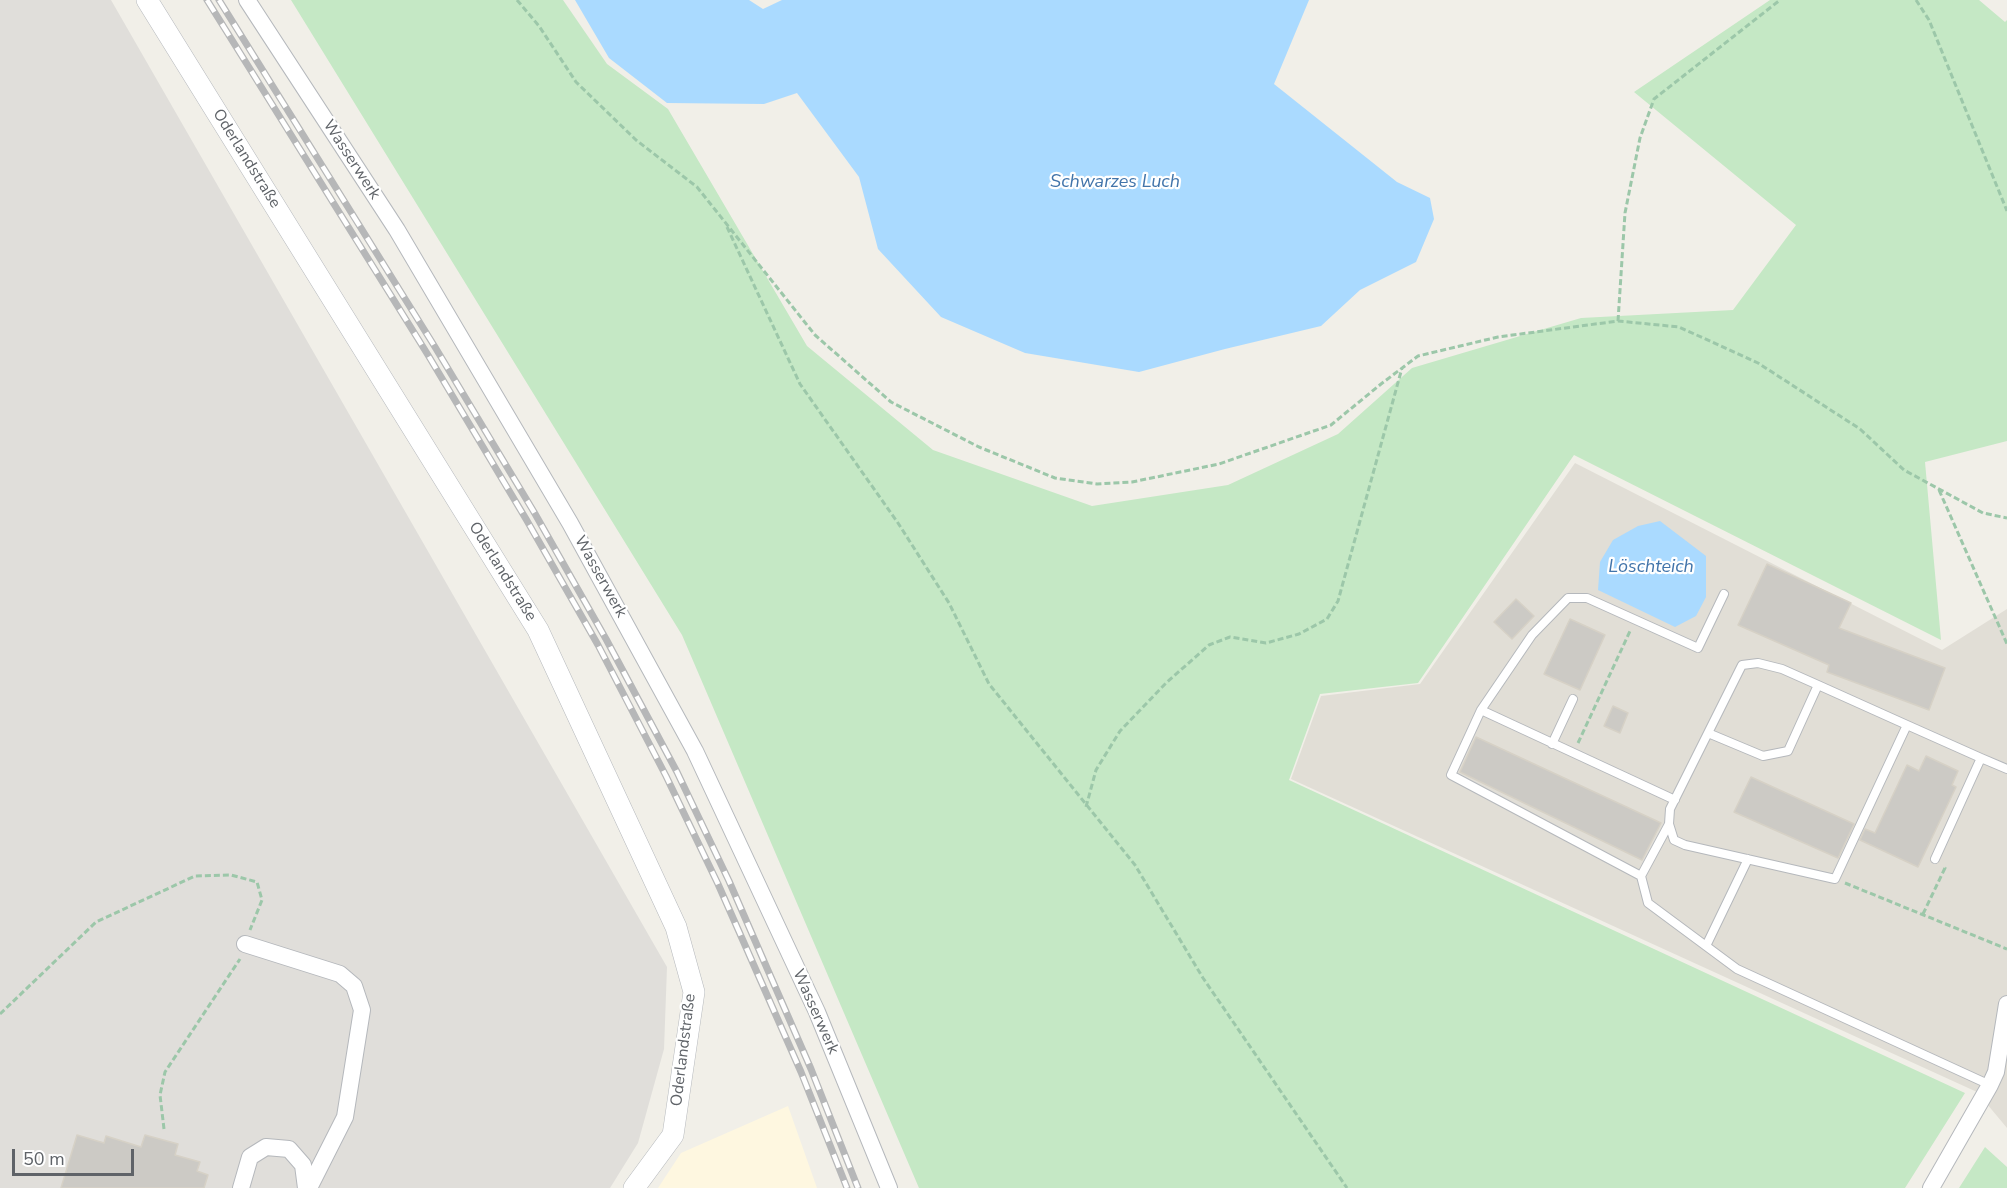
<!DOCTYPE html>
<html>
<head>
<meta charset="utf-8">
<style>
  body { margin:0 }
  #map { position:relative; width:2007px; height:1188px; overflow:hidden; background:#f1efe8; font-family:"Nunito Sans",sans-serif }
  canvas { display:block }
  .scale { position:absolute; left:12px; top:1149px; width:122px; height:27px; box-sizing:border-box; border:3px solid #5f6368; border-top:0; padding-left:8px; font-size:18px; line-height:21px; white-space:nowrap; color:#5f6368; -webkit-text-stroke:4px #fff; paint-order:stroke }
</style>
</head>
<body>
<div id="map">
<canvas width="2007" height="1188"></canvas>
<div class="scale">50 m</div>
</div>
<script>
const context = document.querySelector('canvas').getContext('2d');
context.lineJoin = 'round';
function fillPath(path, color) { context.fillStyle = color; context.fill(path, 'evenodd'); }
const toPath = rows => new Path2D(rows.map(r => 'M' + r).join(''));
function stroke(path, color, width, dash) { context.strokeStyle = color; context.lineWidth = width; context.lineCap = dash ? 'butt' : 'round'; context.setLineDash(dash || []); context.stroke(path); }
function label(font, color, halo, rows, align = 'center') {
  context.font = font + ' "Nunito Sans",sans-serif'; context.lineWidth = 4.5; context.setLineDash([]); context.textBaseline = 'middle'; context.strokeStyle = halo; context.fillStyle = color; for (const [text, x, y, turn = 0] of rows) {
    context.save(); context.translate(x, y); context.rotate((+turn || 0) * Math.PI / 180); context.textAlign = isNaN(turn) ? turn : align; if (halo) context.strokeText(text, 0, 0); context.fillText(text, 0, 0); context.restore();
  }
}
const commercial = toPath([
  [788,1106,817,1188,658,1188,681,1153]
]);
const industrial = toPath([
  [0,0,111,0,667,967,664,1049,638,1143,610,1188,0,1188]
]);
const education = toPath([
  [1575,463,1942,650,2007,609,2007,1128,1977,1092,1291,779,1321,696,1420,684]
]);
const green = toPath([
  [291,0,563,0,607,64,668,109,807,346,933,450,1092,506,1228,485,1338,434,1412,368,1581,318,1733,310,1796,225,1634,92,1770,0,1979,0,2005,22,2007,20,2007,441,1925,462,1941,640,1574,455,1418,683,1320,694,1289,780,1965,1093,1905,1188,919,1188,682,635],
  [1985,1147,2007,1167,2007,1188,1959,1188]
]);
const water = toPath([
  [575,0,749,0,763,9,782,0,1309,0,1274,84,1397,182,1430,198,1434,219,1416,262,1360,290,1321,326,1225,349,1139,372,1025,353,941,317,878,249,859,177,797,93,764,104,667,103,609,58],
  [1660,521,1706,556,1706,597,1696,616,1675,627,1598,590,1600,562,1613,540,1638,526]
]);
const building = toPath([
  [1767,564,1851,603,1839,628,1945,668,1929,710,1827,672,1829,665,1738,625,1767,564],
  [1516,599,1534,616,1512,639,1494,622,1516,599],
  [1570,619,1605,635,1580,690,1544,674,1570,619],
  [1613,706,1628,713,1620,733,1604,726,1613,706],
  [1476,737,1661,823,1642,860,1460,772,1476,737],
  [1926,756,1958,771,1952,785,1956,787,1918,867,1860,840,1865,829,1875,833,1907,765,1919,771,1926,756],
  [1751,777,1854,824,1838,858,1734,812,1751,777],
  [77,1135,104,1143,106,1136,141,1147,145,1135,178,1144,175,1155,200,1162,197,1171,208,1175,204,1188,61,1188,77,1135]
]);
const path = toPath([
  [517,0,539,26,576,82,636,140,697,187,815,335,891,402,979,447,1055,478,1097,484,1132,482,1219,464,1331,425,1381,384,1418,356,1498,337,1618,321,1679,327,1758,363,1860,429,1904,470,1983,513,2007,518],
  [1916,0,1929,20,2007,211],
  [727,227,800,384,898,523,949,603,989,684,1135,865,1203,978,1347,1188],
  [1618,321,1625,213,1640,138,1654,99,1780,0],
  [1939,490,2007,644],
  [1578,743,1631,629],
  [1086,807,1096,770,1120,731,1166,683,1209,645,1230,637,1266,643,1299,634,1327,619,1338,601,1402,368],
  [1845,883,2007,949],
  [1923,914,1945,868,1943,867],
  [0,1014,96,922,195,876,231,875,257,882,262,900,250,930],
  [164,1129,160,1095,165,1072,240,959]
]);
const service = toPath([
  [1481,710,1451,775,1641,876,1669,824],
  [1907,725,1835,879,1685,845,1674,840,1669,824,1670,809,1742,665,1758,663,1782,669,1818,685,1907,725,1981,758,2007,769],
  [1708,733,1763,756,1788,751,1818,685],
  [1552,744,1573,699],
  [1675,800,1481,710,1532,635,1568,598,1587,598,1698,648,1724,594],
  [1935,859,1981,758],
  [1641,876,1648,903,1737,969,1990,1085],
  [1706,946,1748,859]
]);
const minor = toPath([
  [247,0,397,230,570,523,695,751,817,1012,889,1188],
  [245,944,340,974,354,986,362,1010,345,1117,309,1188],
  [241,1188,250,1157,266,1147,289,1149,303,1165,306,1188],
  [1931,1188,1990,1085,1996,1072,2007,1004]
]);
const tertiary = toPath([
  [147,0,538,630,676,927,694,992,673,1135,634,1188]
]);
const rail = toPath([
  [207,0,428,355,526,519,598,645,666,776,718,884,801,1072,847,1188],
  [219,0,435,347,534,512,606,639,677,772,729,881,811,1069,858,1188]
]);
const streetNames = [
  ["Oderlandstraße",246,159,58],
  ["Wasserwerk",351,160,57],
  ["Oderlandstraße",502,572,58],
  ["Wasserwerk",600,577,61],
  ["Wasserwerk",815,1012,66],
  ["Oderlandstraße",684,1050,-83]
];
const waterNames = [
  ["Schwarzes Luch",1115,183],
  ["Löschteich",1651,568]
];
fillPath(commercial, '#fef7e0');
fillPath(industrial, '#e0deda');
fillPath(education, '#e1ded6');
fillPath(green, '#c5e8c5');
fillPath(water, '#aadaff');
fillPath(building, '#cccac5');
stroke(building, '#d6d1c6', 1.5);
stroke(service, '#b5b8bc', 10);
stroke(minor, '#b5b8bc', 18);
stroke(tertiary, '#b5b8bc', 22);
stroke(path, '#9cc7a9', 3, [6, 3]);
stroke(service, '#fff', 8);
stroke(minor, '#fff', 16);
stroke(tertiary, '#fff', 21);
stroke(rail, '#b6b7b8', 7);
stroke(rail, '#fff', 4.5, [14]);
label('16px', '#5f6368', '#fff', streetNames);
label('italic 18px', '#4174aa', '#fff', waterNames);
</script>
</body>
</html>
